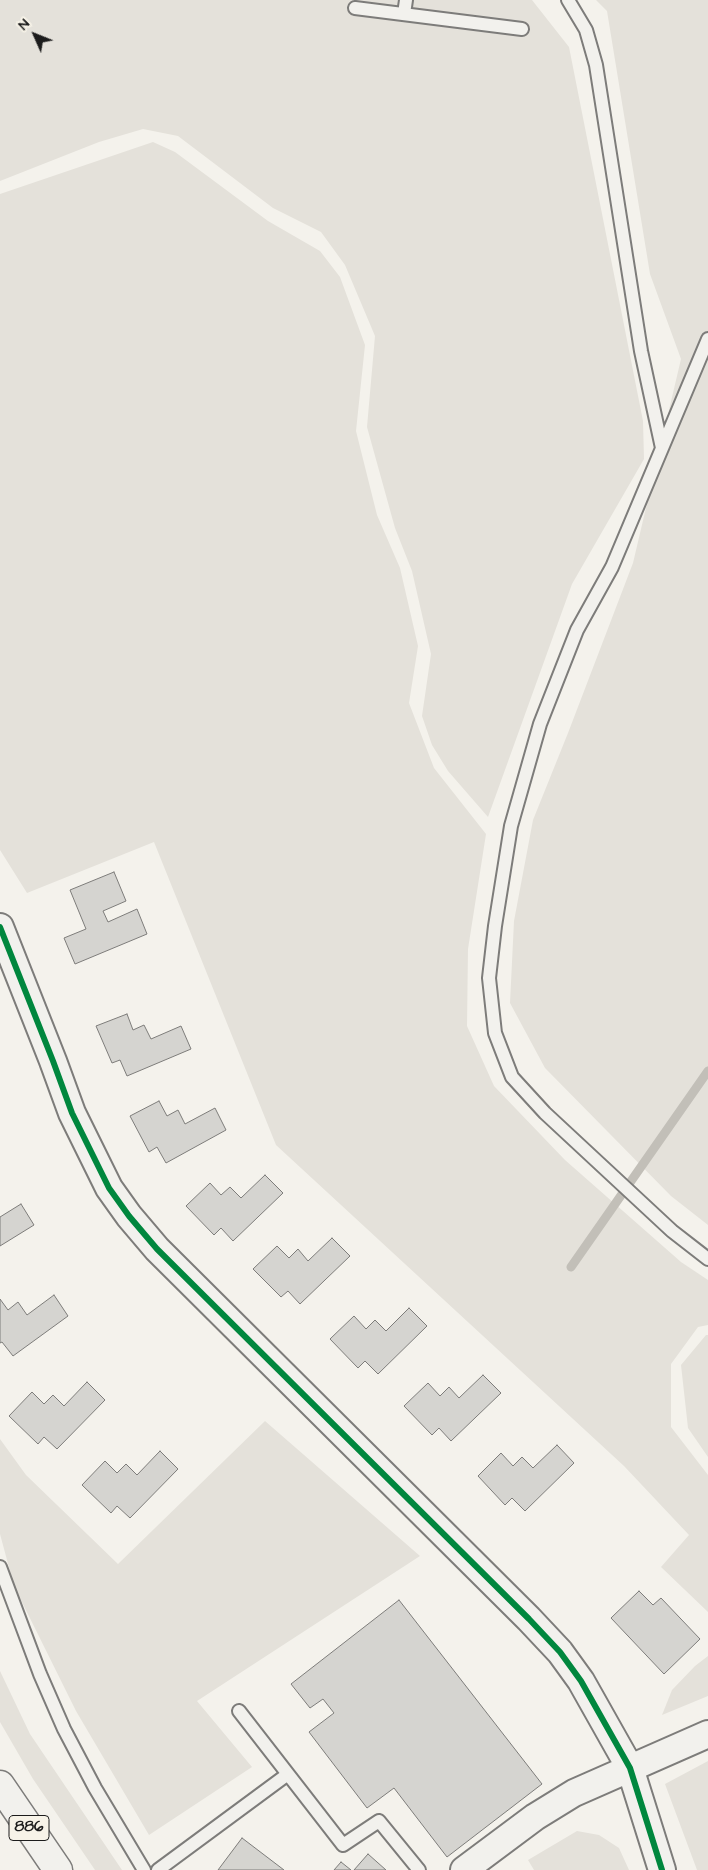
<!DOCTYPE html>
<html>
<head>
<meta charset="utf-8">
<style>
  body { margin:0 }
  #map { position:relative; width:708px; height:1870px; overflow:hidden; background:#f4f2ec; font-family:"Architects Daughter",sans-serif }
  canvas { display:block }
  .north { position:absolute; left:10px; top:10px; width:50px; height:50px; -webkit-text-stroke:4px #f7f3e8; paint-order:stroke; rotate:314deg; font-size:14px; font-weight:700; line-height:20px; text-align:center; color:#1c1c1c }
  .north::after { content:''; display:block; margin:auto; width:18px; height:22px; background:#1c1c1c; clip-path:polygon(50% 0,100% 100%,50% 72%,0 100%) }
</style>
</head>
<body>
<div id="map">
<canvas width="708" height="1870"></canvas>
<div class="north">N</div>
</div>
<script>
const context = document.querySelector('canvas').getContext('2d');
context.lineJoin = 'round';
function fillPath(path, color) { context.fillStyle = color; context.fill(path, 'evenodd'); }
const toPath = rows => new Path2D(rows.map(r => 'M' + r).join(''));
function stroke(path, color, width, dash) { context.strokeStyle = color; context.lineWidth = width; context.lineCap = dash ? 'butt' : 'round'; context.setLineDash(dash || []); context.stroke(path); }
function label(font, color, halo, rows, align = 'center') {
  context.font = font + ' "Architects Daughter",sans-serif'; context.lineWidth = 4.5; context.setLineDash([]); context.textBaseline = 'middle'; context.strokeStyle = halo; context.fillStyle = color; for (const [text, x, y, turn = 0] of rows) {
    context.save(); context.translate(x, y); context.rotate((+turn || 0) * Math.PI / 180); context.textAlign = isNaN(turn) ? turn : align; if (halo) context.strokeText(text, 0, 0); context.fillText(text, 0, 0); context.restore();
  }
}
const green = toPath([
  [0,0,532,0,569,47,643,421,644,459,572,584,488,817,448,771,432,745,422,716,431,654,412,571,395,528,367,427,375,336,345,265,321,232,273,208,178,136,143,129,99,142,0,181],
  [596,0,708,0,708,1225,671,1196,545,1068,510,1003,514,921,533,820,568,733,633,563,681,359,650,274,607,11],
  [153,142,175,152,268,221,320,251,340,277,365,345,356,431,377,515,400,568,418,646,409,703,434,768,486,834,468,949,467,1026,494,1086,565,1160,681,1262,708,1280,708,1325,698,1327,671,1364,671,1427,708,1475,708,1612,661,1567,689,1535,624,1466,276,1145,154,842,27,893,0,850,0,194],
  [706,1335,708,1335,708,1457,688,1428,681,1365],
  [265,1421,420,1556,197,1701,252,1767,149,1835,76,1711,14,1586,0,1534,0,1439,26,1475,118,1564],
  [708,1656,708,1696,662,1715,672,1690,695,1666],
  [0,1671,30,1734,122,1870,95,1870,33,1779,0,1722],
  [708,1761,708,1870,697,1870,665,1784],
  [577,1831,599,1835,619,1848,629,1870,534,1870,528,1860]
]);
const stream = toPath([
  [571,1267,708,1071]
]);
const building = toPath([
  [114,872,126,901,103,911,108,922,137,909,147,934,75,964,64,938,86,929,70,890,114,872],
  [127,1014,133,1030,144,1025,151,1039,181,1026,191,1049,127,1076,120,1060,112,1063,96,1026,127,1014],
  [159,1101,167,1116,178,1110,185,1124,215,1108,226,1130,166,1163,157,1147,149,1152,130,1116,159,1101],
  [265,1175,283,1193,233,1241,221,1228,214,1235,186,1206,210,1183,221,1195,230,1187,241,1198,265,1175],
  [21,1204,34,1225,0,1246,0,1217,21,1204],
  [332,1238,350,1256,300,1304,288,1291,281,1297,253,1269,277,1246,289,1258,298,1249,308,1261,332,1238],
  [54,1295,68,1316,13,1356,2,1342,0,1343,0,1299,8,1310,18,1302,27,1315,54,1295],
  [409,1308,427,1326,378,1374,365,1361,358,1368,330,1339,354,1316,366,1329,375,1320,386,1331,409,1308],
  [483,1375,501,1393,451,1441,439,1428,432,1435,404,1406,428,1383,440,1396,449,1387,459,1398,483,1375],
  [87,1382,105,1400,57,1449,44,1437,38,1444,9,1416,32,1392,44,1404,53,1395,64,1406,87,1382],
  [557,1445,574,1463,525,1511,512,1498,505,1505,478,1476,501,1453,513,1466,522,1457,533,1468,557,1445],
  [160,1451,178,1469,130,1518,117,1506,111,1513,82,1485,105,1461,117,1473,126,1464,137,1475,160,1451],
  [639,1591,653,1605,661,1598,700,1639,664,1674,611,1618,639,1591],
  [399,1600,542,1784,447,1857,394,1788,367,1808,309,1732,334,1713,323,1699,310,1708,291,1684,399,1600],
  [242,1838,284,1870,218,1870,242,1838],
  [368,1854,386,1870,354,1870,368,1854],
  [341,1862,351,1870,334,1870,341,1862]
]);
const lane = toPath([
  [568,0,586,30,596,65,641,351,662,448],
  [355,8,522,29],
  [404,14,406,0],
  [708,339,612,567,577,630,540,724,511,826,495,926,489,978,495,1033,512,1077,545,1113,672,1231,708,1259],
  [0,1567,40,1674,64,1729,95,1788,144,1870],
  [239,1711,343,1845,379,1821,419,1870],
  [158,1870,288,1774]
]);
const street = toPath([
  [0,927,53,1061,72,1113,109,1188,129,1216,157,1249,529,1619,560,1652,581,1681,630,1768,662,1870],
  [464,1870,535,1817,574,1793,708,1734]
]);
const primary = toPath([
  [0,1785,58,1870]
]);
const cycleway = toPath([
  [0,927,53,1061,72,1113,109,1188,129,1216,157,1249,529,1619,560,1652,581,1681,630,1768,662,1870]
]);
const shields = [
  [29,1828,40]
];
const shieldNames = [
  ["886",29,1828]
];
fillPath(green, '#e4e1da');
stroke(stream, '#c2bfb8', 9);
fillPath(building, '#d5d4d0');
stroke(building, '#7d7c7a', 1);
stroke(lane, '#7d7c7a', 16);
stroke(street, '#7d7c7a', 30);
stroke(primary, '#7d7c7a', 31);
stroke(lane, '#f2f1ed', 12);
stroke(street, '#f2f1ed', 26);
stroke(primary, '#f2f1ed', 28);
stroke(cycleway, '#00873e', 6);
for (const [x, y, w] of shields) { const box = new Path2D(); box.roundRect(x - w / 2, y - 12.5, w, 25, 4); context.fillStyle = '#f7f3e8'; context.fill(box); stroke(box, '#1c1c1c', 1); }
label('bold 15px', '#1c1c1c', null, shieldNames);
</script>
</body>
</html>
